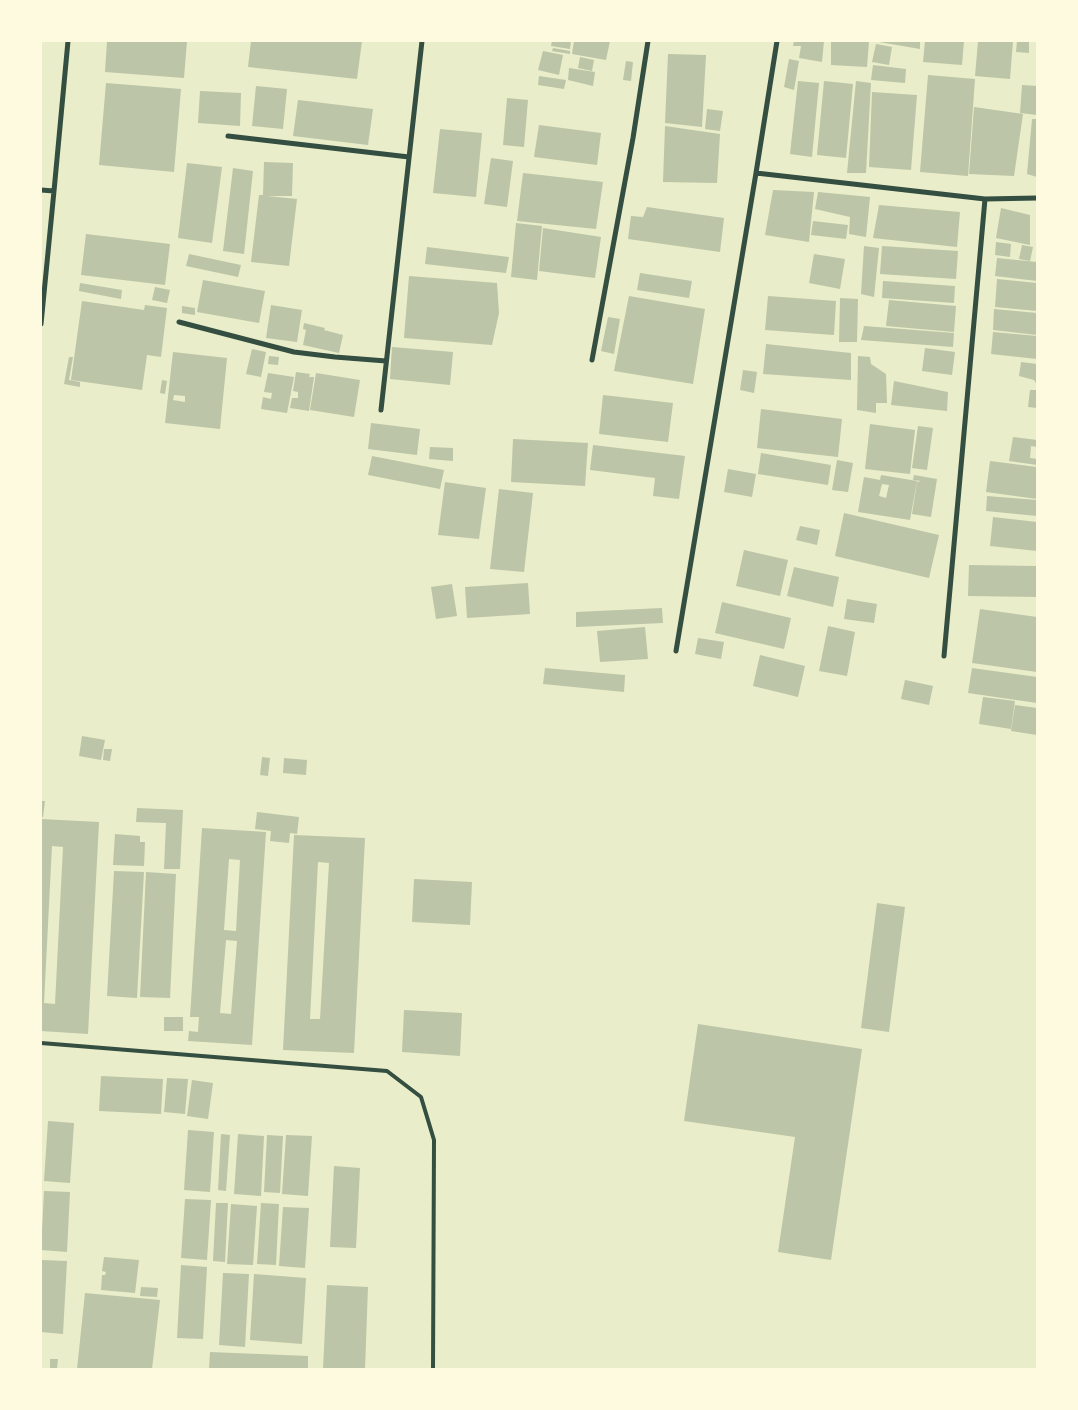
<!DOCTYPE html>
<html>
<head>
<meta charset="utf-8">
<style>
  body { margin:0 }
  #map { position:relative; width:1078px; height:1410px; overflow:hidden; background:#e9edc9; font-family:"Fira Sans",sans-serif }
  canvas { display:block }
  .frame { position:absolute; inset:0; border:42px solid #fefae0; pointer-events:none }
</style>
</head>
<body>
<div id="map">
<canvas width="1078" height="1410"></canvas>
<div class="frame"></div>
</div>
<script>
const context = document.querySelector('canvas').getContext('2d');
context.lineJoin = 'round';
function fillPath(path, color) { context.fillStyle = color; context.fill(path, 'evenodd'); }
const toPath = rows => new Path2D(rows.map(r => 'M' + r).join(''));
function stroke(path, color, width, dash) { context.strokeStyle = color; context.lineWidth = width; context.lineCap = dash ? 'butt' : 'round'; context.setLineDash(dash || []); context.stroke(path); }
const building = toPath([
  [107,41,187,41,184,78,105,72],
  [251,41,362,41,357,79,248,67],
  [552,41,571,41,570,49,551,46],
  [574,41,610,41,606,60,572,54],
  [794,41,824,41,822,62,799,58,801,46,793,46],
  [831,41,869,41,867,67,831,65],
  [879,41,920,41,920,49,879,42],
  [925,41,964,41,962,65,923,62],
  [978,41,1013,41,1010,79,975,76],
  [1017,41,1029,41,1029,53,1016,52],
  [876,44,892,47,889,65,872,62],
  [553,48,570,51,570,54,552,51],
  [543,51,563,55,559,75,538,70],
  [668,54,706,55,702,127,665,123],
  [580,57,594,60,592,71,578,68],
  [789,59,799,61,794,90,784,87],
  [626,61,633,62,631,81,623,80],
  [873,65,906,69,905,83,871,80],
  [569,68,595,72,593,86,568,80],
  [928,75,975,79,968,176,920,172],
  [539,76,566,80,564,89,538,85],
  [798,81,819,83,812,157,790,154],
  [824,81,853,84,846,158,817,155],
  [856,81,871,83,866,173,847,173],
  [106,83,181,89,174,172,99,165],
  [1022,85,1037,86,1037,115,1020,113],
  [256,86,287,89,283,129,252,126],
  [200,91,241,93,240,126,198,123],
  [872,92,917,95,911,170,869,167],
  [507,98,528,100,524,147,503,145],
  [298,100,373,109,368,145,293,136],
  [974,107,1023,114,1014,176,969,174],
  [707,109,723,111,720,131,705,129],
  [1032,119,1037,119,1037,177,1027,174],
  [539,125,601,133,597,165,534,157],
  [665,126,720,134,717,183,663,182],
  [440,129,482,133,476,197,433,193],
  [491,158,513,161,507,207,484,204],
  [264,162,293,163,292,196,267,196,297,199,289,266,251,262,259,195,263,195],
  [187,163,222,167,212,243,178,238],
  [233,168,253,171,244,254,223,251],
  [523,173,603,182,596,229,517,221],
  [773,190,814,192,809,242,765,235],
  [818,192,870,197,866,237,849,234,850,217,815,209],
  [879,205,960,212,957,247,873,238],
  [647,207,724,218,720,252,628,239,631,216,643,217],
  [1001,208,1030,215,1030,245,996,238],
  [813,221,848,225,846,239,811,235],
  [516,223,542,226,537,280,511,277],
  [543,228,601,237,595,278,539,271],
  [86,234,170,244,165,285,81,275],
  [996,242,1011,244,1010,257,995,255],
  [1022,245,1033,247,1030,261,1019,259],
  [864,246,879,248,874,297,861,294],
  [882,246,958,251,956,279,880,274],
  [427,247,509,257,506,273,425,264],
  [189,254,241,265,238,277,186,266],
  [814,254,845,259,840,289,809,283],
  [997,258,1037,262,1037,281,995,276],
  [640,273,692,281,689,298,637,290],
  [409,276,497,283,499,313,492,345,404,338],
  [997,279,1037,283,1037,311,995,307],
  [203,280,265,291,259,323,197,312],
  [883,281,955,286,954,303,882,298],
  [80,283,122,290,121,299,79,291],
  [155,287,170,290,167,303,152,300],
  [629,296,705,309,693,384,614,371],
  [768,296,836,301,834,335,765,330],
  [840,298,858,299,857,342,839,342],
  [889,300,956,306,954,332,886,326],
  [82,301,144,310,145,305,167,308,161,357,147,355,142,390,71,380],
  [271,305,302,310,297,342,266,338],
  [182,306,195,308,195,315,182,313],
  [994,309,1037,313,1037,335,993,330],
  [608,317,620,319,614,354,601,351],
  [304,323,325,328,324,330,343,335,339,353,303,345,306,330,303,329],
  [864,326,954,333,953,347,861,340],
  [993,332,1037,336,1037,359,991,354],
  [766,344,851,353,851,380,763,374],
  [392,347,453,352,450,385,390,379],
  [925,348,955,352,952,375,922,371],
  [252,349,266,352,261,377,246,374],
  [173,352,227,358,220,429,165,423],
  [174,395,185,396,185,402,173,400],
  [269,356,279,357,278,365,268,364],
  [858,356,870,357,871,364,886,374,887,403,876,403,876,413,857,410],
  [69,357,73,357,69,380,80,382,80,387,64,384],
  [1021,362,1037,364,1037,385,1034,380,1019,376],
  [743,370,757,372,754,393,740,390],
  [296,372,310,374,309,377,314,377,309,411,290,408,292,398,298,398,298,392,293,391],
  [268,373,294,377,287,413,261,409,263,397,271,399,272,393,264,392],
  [316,373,360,380,354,417,310,410],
  [162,380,167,381,165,394,160,393],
  [894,381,948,392,947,411,891,405],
  [1030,390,1037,390,1037,408,1028,407],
  [603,395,673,403,668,442,599,434],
  [761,409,842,419,838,457,757,448],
  [371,423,420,429,417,455,368,449],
  [870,424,915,430,910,474,865,469],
  [918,426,933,428,927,470,912,468],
  [1013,437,1037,440,1037,447,1031,446,1030,458,1037,459,1037,465,1009,461],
  [513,439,588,443,585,486,511,482],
  [593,445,685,456,679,499,653,496,655,478,590,470],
  [430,447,453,448,453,461,429,459],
  [761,453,831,465,828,485,758,474],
  [372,456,444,470,440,489,368,475],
  [837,460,853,463,848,492,832,490],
  [990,461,1037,467,1037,499,986,492],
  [728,469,756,474,752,497,724,492],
  [881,475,917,481,910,520,858,512,864,477,880,480],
  [882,484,889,485,886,498,879,496],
  [914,475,937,479,931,517,912,514,917,482,921,481,913,480],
  [445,482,486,488,479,539,438,535],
  [499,489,533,493,524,572,490,569],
  [987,496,1037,500,1037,516,986,511],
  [844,513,939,535,929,578,835,556],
  [993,517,1037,522,1037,551,990,546],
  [800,526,820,530,817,545,796,540],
  [744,550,788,560,780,596,736,586],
  [969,565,1037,566,1037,597,968,596],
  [794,567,839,577,833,607,787,596],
  [528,583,530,614,467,618,465,587],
  [452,584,457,616,436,619,431,587],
  [847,599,877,604,874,623,844,619],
  [722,602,791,618,784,649,715,633],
  [662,608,663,623,576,627,576,612],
  [980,609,1037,617,1037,672,972,663],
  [828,626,855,632,847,676,819,671],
  [645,627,648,659,600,662,597,631],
  [698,638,724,642,721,659,695,654],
  [760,655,805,666,798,697,753,686],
  [545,668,625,675,624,692,543,684],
  [972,668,1037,677,1037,703,968,693],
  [905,680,933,686,929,705,901,699],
  [983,697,1015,701,1011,729,979,724],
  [1015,705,1037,708,1037,735,1011,731],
  [82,736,105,740,101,760,79,756],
  [104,749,112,749,110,761,103,760],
  [262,757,270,758,268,776,260,775],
  [284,758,307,760,306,775,283,773],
  [41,801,45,801,43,817,41,817],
  [137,808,183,810,180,869,164,869,166,823,136,822],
  [257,812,299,817,297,834,290,833,289,843,270,841,271,831,255,829],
  [41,819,99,822,88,1034,41,1031],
  [52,846,63,847,55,1004,44,1003],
  [202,828,266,832,252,1045,188,1041,189,1031,198,1032,199,1017,190,1017],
  [229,859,240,860,236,931,224,930],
  [226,940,237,941,231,1014,220,1013],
  [115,834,140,836,140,842,145,842,144,866,113,865],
  [294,835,365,838,354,1053,283,1050],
  [318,862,329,863,320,1019,310,1019],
  [114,871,144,872,137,998,107,996],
  [146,872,176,874,170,998,140,997],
  [414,879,472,882,470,925,412,922],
  [877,903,905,907,889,1032,861,1028],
  [404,1010,462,1013,460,1056,402,1052],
  [164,1017,183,1017,183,1031,164,1031],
  [698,1024,862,1049,831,1260,778,1252,795,1137,684,1121],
  [101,1076,163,1079,161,1114,99,1111],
  [167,1078,188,1079,185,1114,164,1112],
  [192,1080,213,1083,208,1119,187,1116],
  [48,1121,74,1123,70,1183,44,1181],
  [188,1130,214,1132,210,1192,184,1190],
  [221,1134,230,1135,226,1191,218,1190],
  [238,1134,264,1136,261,1196,234,1194],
  [267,1135,283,1136,280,1193,264,1192],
  [286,1135,312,1136,308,1196,282,1194],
  [334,1166,360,1168,356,1248,330,1247],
  [44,1191,70,1192,67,1252,41,1250],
  [185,1199,211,1200,207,1260,181,1258],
  [216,1203,228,1203,225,1262,213,1261],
  [261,1203,279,1204,276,1265,257,1264],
  [231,1204,257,1206,253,1265,227,1264],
  [283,1207,309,1208,305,1268,279,1266],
  [104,1257,139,1260,135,1293,101,1290,102,1275,105,1275,106,1272,102,1271],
  [41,1260,67,1261,63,1334,41,1332],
  [181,1265,207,1267,203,1339,177,1338],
  [223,1273,249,1274,245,1347,219,1345],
  [254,1274,306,1278,302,1344,250,1340],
  [327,1285,368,1287,365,1369,323,1369],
  [141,1287,158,1288,157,1297,140,1296],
  [85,1293,160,1300,152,1369,77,1369],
  [210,1352,308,1356,308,1369,209,1369],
  [50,1359,58,1359,57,1369,50,1369]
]);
const service = toPath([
  [41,1043,387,1071,421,1097,434,1140,433,1369]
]);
const minor = toPath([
  [228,136,409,157],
  [756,173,985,199,1037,198],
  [41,190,54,191,68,41],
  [179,322,294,352,335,357,386,361],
  [41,324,54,191],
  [592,360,633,138,648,41],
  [381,410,422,41],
  [676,651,756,173,777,41],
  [944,656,985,199]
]);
fillPath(building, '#bcc5a7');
stroke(service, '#344e41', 4);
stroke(minor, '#344e41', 5);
</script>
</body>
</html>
